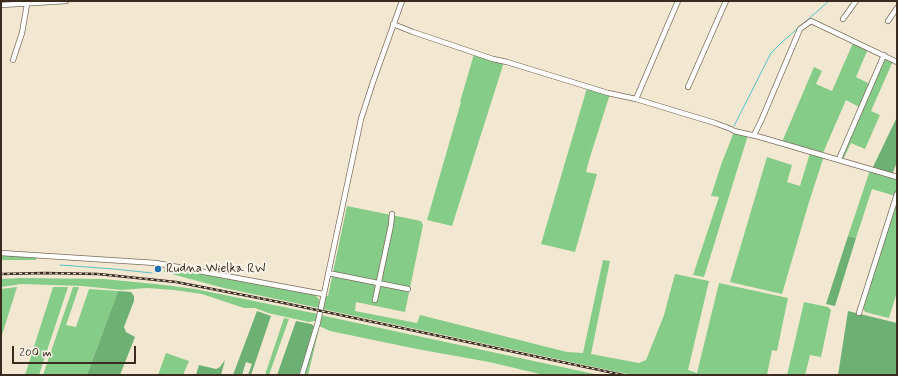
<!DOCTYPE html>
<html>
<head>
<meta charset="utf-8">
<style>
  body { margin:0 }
  #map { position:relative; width:898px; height:376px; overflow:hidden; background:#f2e8d1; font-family:Mynerve,sans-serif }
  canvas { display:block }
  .frame { position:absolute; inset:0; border:2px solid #3b2a1e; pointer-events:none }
  .scale { position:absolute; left:12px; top:346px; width:124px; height:18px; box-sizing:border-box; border:2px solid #3b2a1e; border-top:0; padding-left:5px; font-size:12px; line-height:14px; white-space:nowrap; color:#3b2a1e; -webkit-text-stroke:3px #f7f3e8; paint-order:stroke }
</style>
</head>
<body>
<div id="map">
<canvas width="898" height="376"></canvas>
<div class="frame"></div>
<div class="scale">200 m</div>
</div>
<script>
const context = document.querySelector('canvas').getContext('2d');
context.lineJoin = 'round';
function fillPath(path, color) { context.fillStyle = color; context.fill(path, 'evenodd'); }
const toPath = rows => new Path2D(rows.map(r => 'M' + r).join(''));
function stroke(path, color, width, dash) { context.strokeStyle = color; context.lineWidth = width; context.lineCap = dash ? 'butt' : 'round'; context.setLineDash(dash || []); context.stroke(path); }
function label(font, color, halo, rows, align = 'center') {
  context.font = font + ' Mynerve,sans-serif'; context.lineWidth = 4; context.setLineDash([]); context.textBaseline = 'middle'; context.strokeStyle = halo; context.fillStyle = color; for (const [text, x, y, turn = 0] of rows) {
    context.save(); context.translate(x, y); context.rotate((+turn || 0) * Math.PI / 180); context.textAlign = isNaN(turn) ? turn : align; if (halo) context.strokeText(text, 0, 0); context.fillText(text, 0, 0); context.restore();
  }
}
const green = toPath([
  [853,43,868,49,856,77,870,84,859,107,846,100,823,153,782,142,814,67,822,71,816,84,832,91],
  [474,54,504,62,452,226,427,220,461,102,460,102],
  [886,59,893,61,871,111,880,115,865,149,851,143,843,160,840,159,883,61],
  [587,88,610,94,590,157,586,172,597,174,575,252,541,244],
  [734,132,748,135,704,277,693,275,719,197,711,196,722,162],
  [810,153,824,156,809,202,782,294,730,282,767,157,792,165,787,182,800,186],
  [870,170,897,180,897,187,895,196,872,189,856,238,848,236],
  [897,200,897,292,889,318,865,312,863,308],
  [347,206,421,221,423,225,405,312,356,302,355,311,417,323,420,315,567,352,583,353,603,260,610,261,591,354,639,363,646,360,664,315,675,274,709,281,688,370,697,373,719,283,788,298,777,351,772,350,767,375,632,375,322,309,325,296,328,296],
  [1,255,36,258,36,260,1,260],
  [165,266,314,294,319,299,319,308,224,288,164,272],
  [22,278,104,279,165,285,195,289,318,314,315,321,309,322,268,313,255,308,244,308,202,294,174,290,147,288,122,290,82,286,21,284,1,287,1,279],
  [17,287,1,338,1,289],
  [53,287,68,287,39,375,25,375],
  [73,287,79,287,66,325,76,327,89,289,118,291,87,375,43,375],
  [804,302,828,307,831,310,821,357,810,355,805,375,787,375],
  [320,315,599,375,540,374,489,362,417,349,330,331,319,326],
  [284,318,289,319,269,375,265,375],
  [318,328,319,329,308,375,304,375],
  [166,353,189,361,183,375,158,375]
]);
const forest = toPath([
  [897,117,897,162,892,175,872,169],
  [848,236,856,238,835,306,826,304],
  [118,291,131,292,134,296,134,301,124,327,126,332,135,337,120,375,87,375],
  [257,311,271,316,251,375,248,375,252,364,246,362,242,375,233,375],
  [848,311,897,323,897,375,838,375],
  [296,321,311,324,314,326,302,367,299,375,277,375],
  [225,360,221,375,196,375,199,365,216,369,220,367]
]);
const stream = toPath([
  [734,126,771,53,780,44,829,1],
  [60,265,114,269,152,273]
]);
const street = toPath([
  [1,5,66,1],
  [843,19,856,1],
  [888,21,897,8],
  [393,24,413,32,493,59,507,62,608,93,636,99,715,123,731,129,734,131,760,137,897,177],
  [13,60,22,33,27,4],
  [688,87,726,1],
  [636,99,678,1],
  [754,135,761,121,800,29,811,21,897,62],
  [839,159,884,55],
  [1,253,156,263,323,294],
  [328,273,408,289],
  [375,300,391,225,392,214],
  [859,313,897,194],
  [302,375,318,322,361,119,373,82,402,1]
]);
const rail = toPath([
  [1,274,45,273,98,274,176,282,279,302,623,375]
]);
const markers = [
  [158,269,4,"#1f6fb2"]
];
const poiNames = [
  ["Rudna Wielka RW",166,269]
];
fillPath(green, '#85cc88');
fillPath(forest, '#6cb074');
stroke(stream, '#54c2c9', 1);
stroke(street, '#7b6c5d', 6);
stroke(street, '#fff', 4.5);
stroke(rail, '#3b2a1e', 2.5);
stroke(rail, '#f7f3e8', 1, [3]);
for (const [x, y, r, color] of markers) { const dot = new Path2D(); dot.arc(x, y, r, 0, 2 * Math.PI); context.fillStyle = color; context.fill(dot); stroke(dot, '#f7f3e8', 1.5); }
label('13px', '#3b2a1e', '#f7f3e8', poiNames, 'left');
</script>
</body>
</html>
